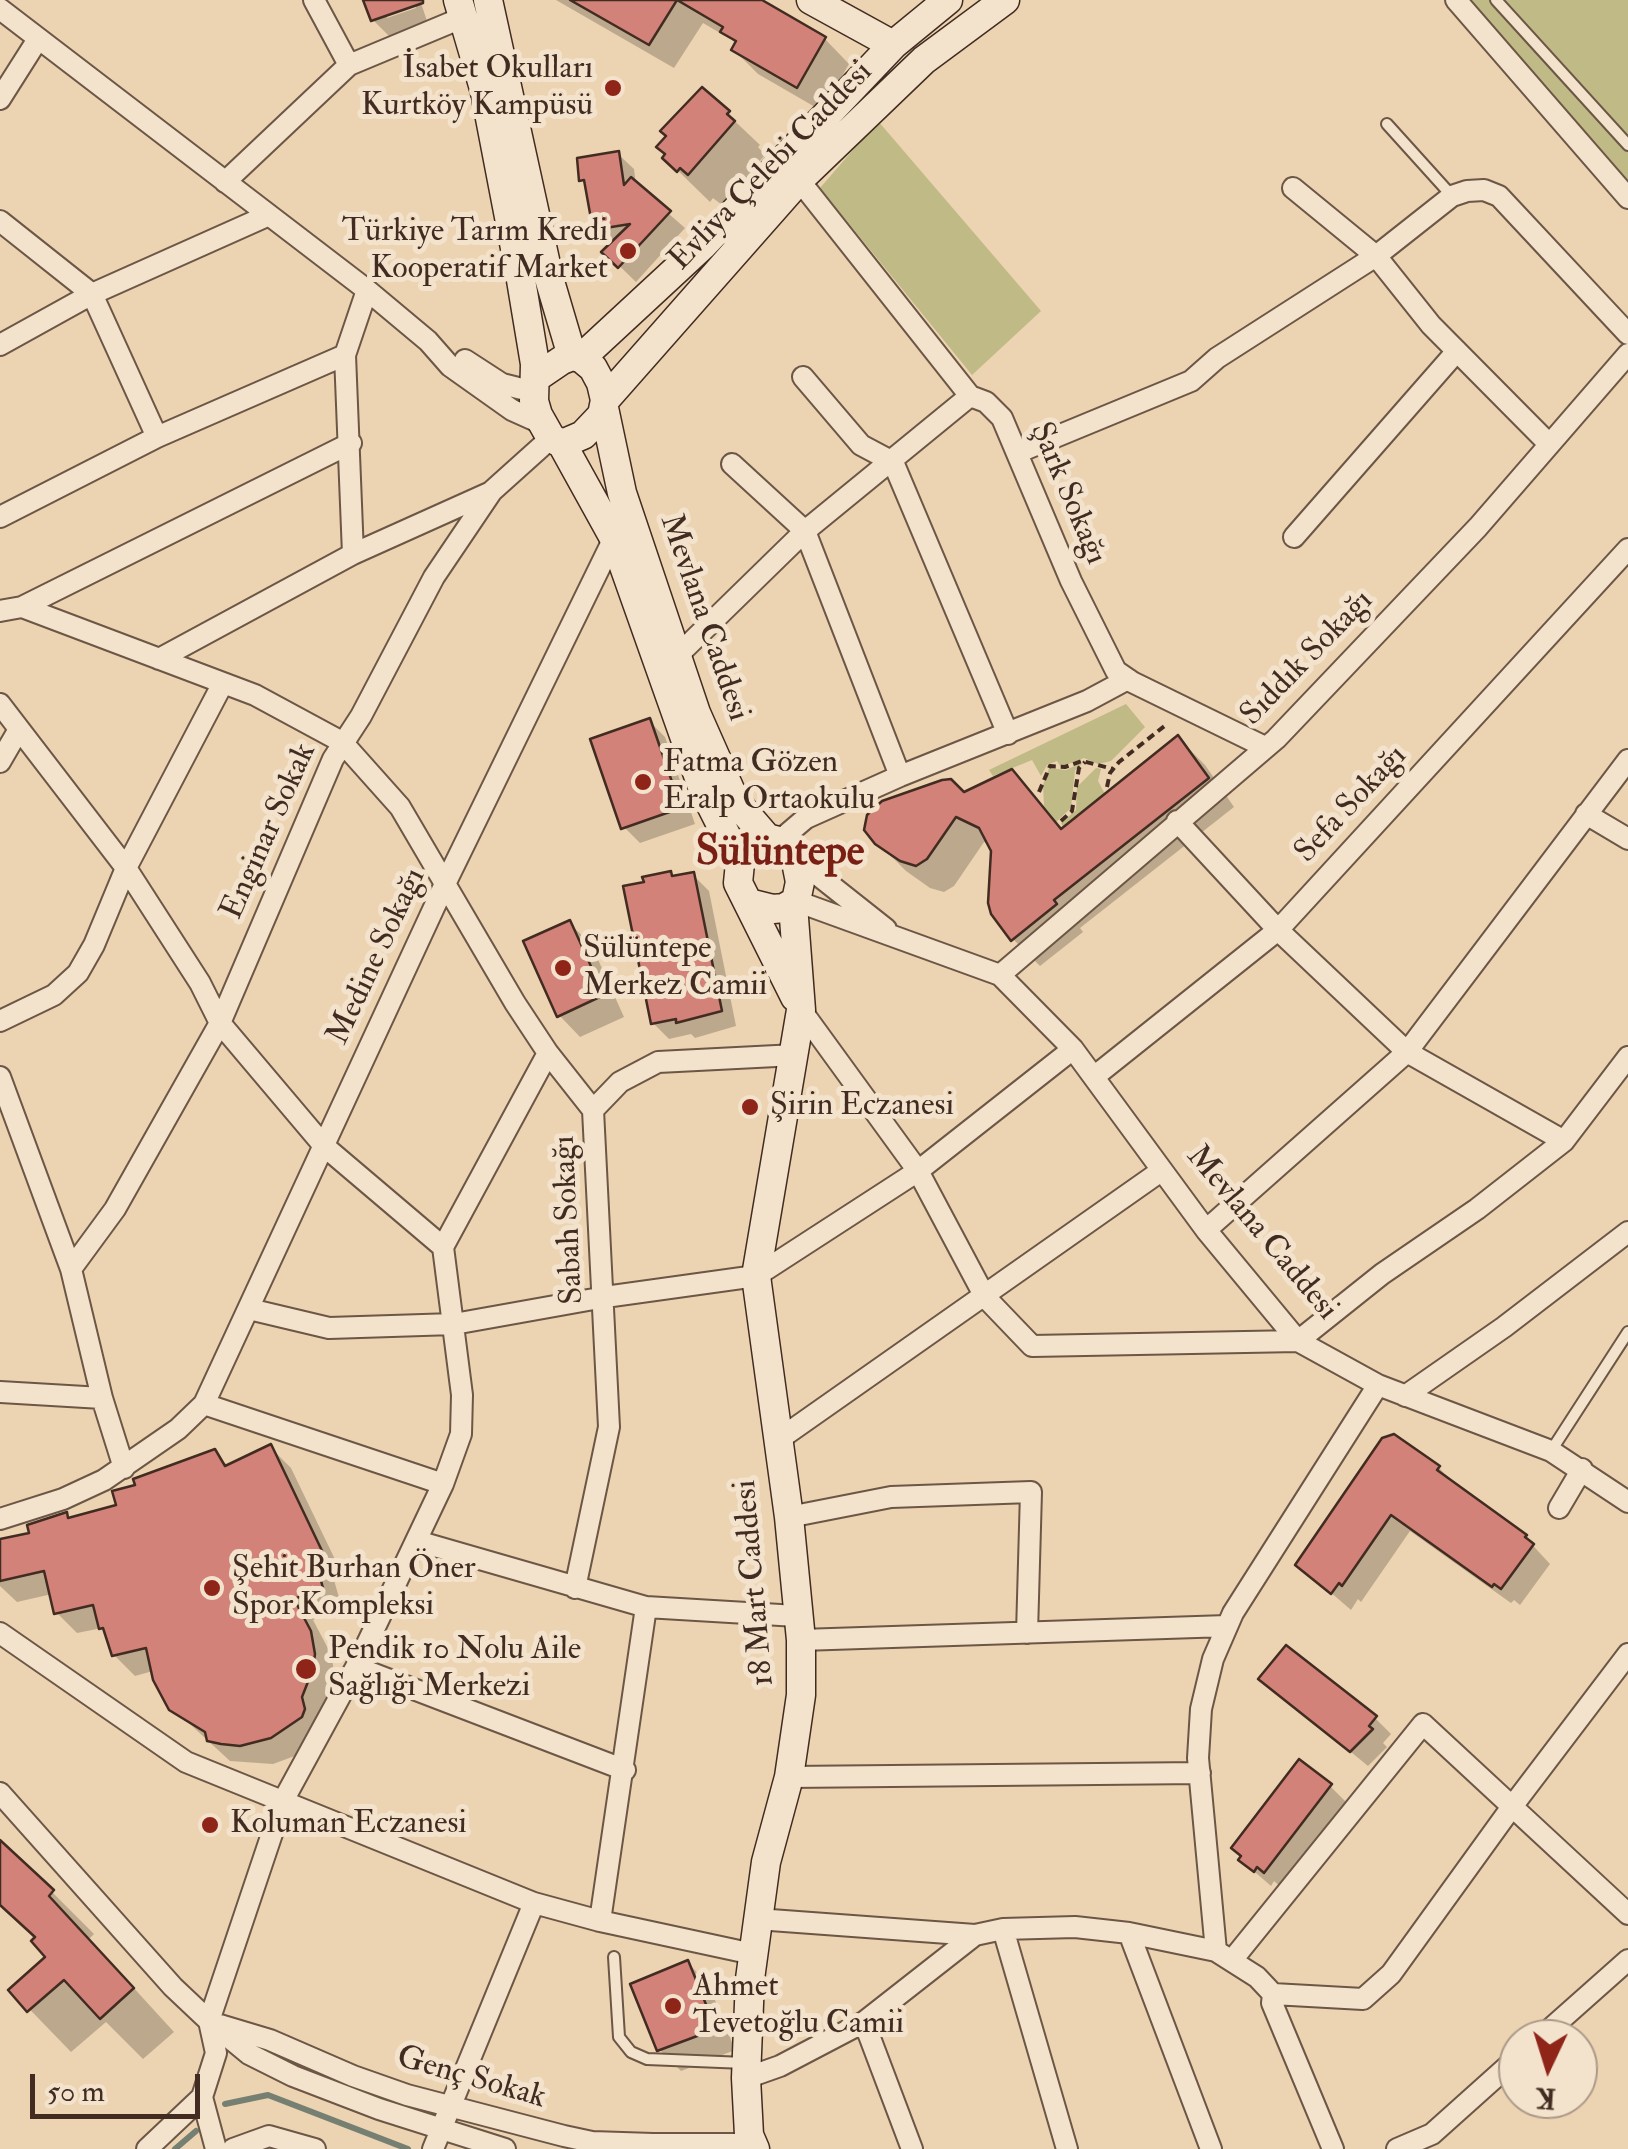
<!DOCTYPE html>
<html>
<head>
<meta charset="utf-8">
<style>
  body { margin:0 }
  #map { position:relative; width:1628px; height:2149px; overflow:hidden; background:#ecd3b1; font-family:"IM FELL Double Pica",serif }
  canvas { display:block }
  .north { position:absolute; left:1498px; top:2019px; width:100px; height:100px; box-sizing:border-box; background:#f3e2cc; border:2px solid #ac9988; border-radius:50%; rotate:184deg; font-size:28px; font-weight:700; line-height:40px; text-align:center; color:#422c22 }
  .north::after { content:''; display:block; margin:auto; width:35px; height:45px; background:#8f2418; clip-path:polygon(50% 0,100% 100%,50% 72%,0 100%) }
  .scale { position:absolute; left:30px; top:2074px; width:170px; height:45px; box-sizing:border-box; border:5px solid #422c22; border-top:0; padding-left:12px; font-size:30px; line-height:35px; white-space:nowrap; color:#422c22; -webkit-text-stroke:8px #f3e2cc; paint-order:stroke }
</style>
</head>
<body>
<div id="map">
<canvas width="1628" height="2149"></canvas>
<div class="north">K</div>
<div class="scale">50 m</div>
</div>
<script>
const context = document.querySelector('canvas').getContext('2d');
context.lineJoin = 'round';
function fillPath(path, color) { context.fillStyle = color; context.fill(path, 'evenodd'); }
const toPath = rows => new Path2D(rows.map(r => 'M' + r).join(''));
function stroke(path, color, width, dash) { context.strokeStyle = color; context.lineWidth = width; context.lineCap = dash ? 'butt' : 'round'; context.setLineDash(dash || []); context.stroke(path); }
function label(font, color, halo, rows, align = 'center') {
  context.font = font + ' "IM FELL Double Pica",serif'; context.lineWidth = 10; context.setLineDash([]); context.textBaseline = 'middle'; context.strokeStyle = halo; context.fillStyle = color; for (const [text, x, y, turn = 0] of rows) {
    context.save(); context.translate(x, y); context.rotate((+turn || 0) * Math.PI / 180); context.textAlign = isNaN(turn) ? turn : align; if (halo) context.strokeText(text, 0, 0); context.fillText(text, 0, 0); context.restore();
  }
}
const green = toPath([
  [1471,0,1628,0,1628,183,1521,58],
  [878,121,1041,311,972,375,820,188],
  [1126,704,1145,727,1111,761,1098,764,1084,758,1061,767,1057,761,1047,765,1041,776,1032,760,993,776,989,770],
  [1079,764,1082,764,1075,770,1071,808,1056,822,1044,806,1043,785,1049,768,1066,770],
  [1096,768,1101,769,1098,781,1105,794,1063,827,1061,823,1076,810,1077,787]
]);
const shadow = toPath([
  [366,0,420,0,434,42,405,52,373,20],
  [414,3,416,8,387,18,387,13],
  [556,0,757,0,825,39,849,64,822,111,758,74,734,50,737,45,732,40,703,23,674,68],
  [702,90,760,145,758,147,765,155,722,205,713,198,710,202,665,158],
  [618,154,634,169,636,185,685,228,636,282,605,252,612,245,595,229,588,186,581,179],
  [649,721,665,737,695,824,640,843,624,827],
  [1178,738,1205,765,1234,807,1080,928,1083,932,1040,966,1013,939,991,845,984,842,954,886,944,892,930,888,906,871,877,842,1011,772,1064,830],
  [670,873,675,878,693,875,709,891,736,1026,695,1038,691,1034,669,1039,653,1023,647,884],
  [569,923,591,944,624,1017,580,1037,559,1015],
  [270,1447,291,1468,343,1576,334,1580,342,1608,313,1620,331,1654,335,1677,322,1720,303,1753,273,1764,230,1761,166,1702,153,1671,135,1676,114,1655,108,1634,102,1628,77,1633,56,1612,52,1594,17,1602,0,1586,0,1542,32,1535,66,1515,71,1520,119,1507,138,1487,214,1452,229,1467],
  [1439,1468,1457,1486,1525,1537,1550,1564,1520,1605,1514,1600,1511,1603,1410,1531,1361,1602,1358,1599,1351,1610,1299,1565],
  [1262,1679,1375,1718,1391,1734,1383,1743,1387,1747,1368,1766],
  [1330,1786,1346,1802,1281,1887,1274,1881,1271,1886,1241,1860],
  [0,1849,52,1892,94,1934,89,1939,174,2032,143,2059,106,2022,71,2052,11,1990,49,1957,36,1940,0,1906],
  [688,1963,709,1985,735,2050,681,2071,659,2049]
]);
const stream = toPath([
  [225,2104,268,2095,408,2149],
  [175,2149,196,2131]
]);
const building = toPath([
  [363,0,423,0,423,3,371,21,363,0],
  [570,0,762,0,826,37,797,88,731,50,736,41,720,32,723,27,677,0,649,45,570,0],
  [702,87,730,111,727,114,735,121,688,175,680,168,677,172,662,158,665,154,656,147,666,136,660,131,702,87],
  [619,151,624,185,631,177,671,211,618,268,601,252,630,224,593,230,584,180,579,181,577,158,619,151],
  [650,718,681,808,621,829,590,739,650,718],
  [1178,735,1209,778,1054,900,1057,904,1011,941,991,914,988,903,991,851,979,828,956,817,927,859,916,866,900,861,875,844,864,830,867,815,882,801,942,780,951,779,964,792,1012,769,1061,829,1178,735],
  [671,871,672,876,694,872,722,1011,676,1023,676,1019,651,1024,623,886,644,882,642,877,671,871],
  [570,920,604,995,557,1017,523,941,570,920],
  [1394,1434,1440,1466,1437,1470,1527,1535,1525,1537,1534,1544,1501,1589,1494,1584,1492,1587,1391,1515,1342,1586,1339,1583,1331,1594,1295,1565,1382,1438,1394,1434],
  [271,1444,324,1555,315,1559,323,1588,294,1599,311,1631,315,1654,313,1669,302,1697,305,1709,302,1717,271,1738,240,1746,221,1744,207,1741,205,1732,169,1710,153,1680,146,1648,112,1656,103,1628,99,1629,93,1605,54,1614,44,1571,0,1581,0,1539,29,1533,27,1525,67,1512,68,1518,116,1505,112,1491,135,1485,133,1479,215,1449,225,1466,271,1444],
  [1286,1645,1377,1716,1369,1726,1373,1729,1350,1752,1258,1679,1286,1645],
  [1299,1759,1332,1784,1264,1873,1257,1867,1254,1872,1238,1860,1241,1856,1231,1848,1299,1759],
  [0,1840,54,1890,49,1896,134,1988,100,2019,64,1980,27,2012,8,1990,45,1957,31,1941,35,1937,0,1905,0,1840],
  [688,1960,716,2029,657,2051,630,1984,688,1960]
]);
const path = toPath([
  [1107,787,1110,773,1119,762,1167,724],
  [1039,792,1050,766,1065,767,1082,761,1113,769],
  [1061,821,1072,811,1079,768,1085,762]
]);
const lane = toPath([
  [1496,0,1628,145],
  [1387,124,1452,196],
  [1551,1451,1628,1332],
  [614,1957,619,2037,631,2052,647,2059,745,2063]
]);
const street = toPath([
  [314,0,349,65],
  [1456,0,1628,198],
  [0,9,367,290,428,341,450,366,512,410,541,423],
  [0,99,38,39],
  [799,180,970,396,986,402,1002,418,1071,581,1116,671,1132,682,1265,747],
  [225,182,349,65,464,17],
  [1293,188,1376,256,1431,325,1548,443],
  [0,221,92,294,157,437],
  [0,345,92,294,269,215],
  [345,355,353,554],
  [465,360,502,384,534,392],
  [803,377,861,445,893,462,1008,734],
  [1019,452,1191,381,1217,358,1376,256,1452,196,1467,191,1484,190,1499,196,1628,334],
  [732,464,805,531,900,776],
  [0,517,157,437,345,355,367,290],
  [1294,537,1457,351],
  [22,607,255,695,342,742,400,807,515,1003,548,1053,593,1110,609,1427,575,1588],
  [0,611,22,607,351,443],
  [678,655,805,531,970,396],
  [159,659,353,554,491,492],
  [0,704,126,868,200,983,220,1023,324,1146,443,1247,462,1395,461,1434,443,1484,356,1667,283,1801,209,2021],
  [0,762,18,731],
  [1586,814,1628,839],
  [1177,821,1278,930,1407,1052,1564,1141],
  [779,841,806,818,900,776,1087,701,1128,679],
  [795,857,886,929],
  [796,901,1000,975,1073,1049,1206,1230,1298,1341,1378,1385,1551,1451,1628,1502],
  [1000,975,1276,739,1478,527,1628,354],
  [801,1010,918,1171,985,1297,1032,1346,1298,1341,1382,1274,1477,1209,1564,1141,1628,1057],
  [0,1021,54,995,78,973,94,945,126,868,223,683],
  [1095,1076,1278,930,1628,549],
  [0,1077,71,1269,102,1398,124,1468],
  [593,1110,620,1082,658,1062,796,1055],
  [1206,1230,1407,1052,1628,760],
  [443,1247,548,1053],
  [71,1269,115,1209,220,1023,333,759,361,716,434,577,492,491,551,438],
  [249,1309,329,1328,454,1324,605,1297,756,1276,918,1171,1073,1049],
  [0,1392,102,1398],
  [1405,1396,1504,1327,1628,1232],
  [204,1404,444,886,614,538],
  [778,1440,1161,1171],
  [1559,1508,1582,1469],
  [789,1517,891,1497,1031,1492,1027,1633],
  [0,1519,63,1499,104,1480,178,1429,204,1404,443,1484],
  [417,1541,646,1607,797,1616],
  [0,1633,186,1762,534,1903,600,1921,753,1954],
  [801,1640,1227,1626],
  [356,1667,625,1770],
  [789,1777,1200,1773],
  [0,1793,173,1987,209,2021,249,2054,293,2076,379,2109,505,2149],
  [757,1919,975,1935,1003,1929,1075,1927,1129,1933,1216,1951,1257,1977,1273,1994,1272,2003,1333,2149],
  [600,1921,646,1607],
  [1003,1929,1067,2149],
  [1129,1933,1211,2149],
  [1216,1951,1198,1758,1201,1709,1213,1659,1233,1613,1378,1385],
  [1233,1959,1423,1724,1628,1914],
  [1273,1994,1363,1999,1391,1974,1511,1808,1628,1654],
  [209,2021,216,2053,202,2097,216,2149],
  [220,2025,270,2040,353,2076,407,2095,564,2136,592,2142,653,2144,753,2144],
  [1539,2039,1628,1960],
  [746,2078,780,2066,864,2022],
  [147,2149,202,2097],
  [233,2149,269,2136,315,2149],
  [433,2149,534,1903],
  [912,2149,864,2022,975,1935],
  [1397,2149,1432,2134,1518,2057]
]);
const secondary = toPath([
  [458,0,485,92,520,274,535,364,534,401,538,415,551,438,562,444,583,435,602,415,605,400,601,383,593,368,581,358,572,356,562,360,537,377],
  [488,0,549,278,572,356],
  [811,0,893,45],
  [581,358,702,246,893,45,948,0],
  [605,400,799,180,924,60,1005,0],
  [604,408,622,493,696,713,735,801,767,838],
  [562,444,614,538,703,789,740,863],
  [749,903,773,909,784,908,796,901,800,882,795,857,779,841,767,838,750,848,740,863,738,883,795,997],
  [755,2149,749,2135,746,2078,750,1979,766,1862,789,1777,801,1695,801,1640,789,1517,756,1276,801,1010,793,905]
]);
const markers = [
  [613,88,10,"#8f2418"],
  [628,251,10,"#8f2418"],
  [643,782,10,"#8f2418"],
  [563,968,10,"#8f2418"],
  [750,1107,10,"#8f2418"],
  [212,1588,10,"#8f2418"],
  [306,1669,12,"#8f2418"],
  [210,1825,10,"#8f2418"],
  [673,2006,10,"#8f2418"]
];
const poiNames = [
  ["İsabet Okulları",593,70,"right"],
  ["Kurtköy Kampüsü",593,107,"right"],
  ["Türkiye Tarım Kredi",608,233,"right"],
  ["Kooperatif Market",608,270,"right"],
  ["Fatma Gözen",663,764],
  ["Eralp Ortaokulu",663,801],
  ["Sülüntepe",583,950],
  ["Merkez Camii",583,987],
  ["Şirin Eczanesi",770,1107],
  ["Şehit Burhan Öner",232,1570],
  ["Spor Kompleksi",232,1607],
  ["Pendik 10 Nolu Aile",328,1651],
  ["Sağlığı Merkezi",328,1688],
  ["Koluman Eczanesi",230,1825],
  ["Ahmet",693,1988],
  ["Tevetoğlu Camii",693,2025]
];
const streetNames = [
  ["Evliya Çelebi Caddesi",772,167,-46],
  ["Şark Sokağı",1067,494,67],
  ["Mevlana Caddesi",703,618,71],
  ["Sıddık Sokağı",1308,659,-46],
  ["Sefa Sokağı",1352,805,-47],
  ["Enginar Sokak",270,832,-66],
  ["Medine Sokağı",378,957,-65],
  ["Sabah Sokağı",570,1220,-93],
  ["Mevlana Caddesi",1261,1234,50],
  ["18 Mart Caddesi",756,1583,-95],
  ["Genç Sokak",471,2079,16]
];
const districtNames = [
  ["Sülüntepe",780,855]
];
fillPath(green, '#c0ba86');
fillPath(shadow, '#0003');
stroke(stream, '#768072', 6);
fillPath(building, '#d28278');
stroke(building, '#422c22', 2.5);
stroke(lane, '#6c5646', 14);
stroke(street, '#6c5646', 24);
stroke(secondary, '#422c22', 31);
stroke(path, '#422c22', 4, [8, 5]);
stroke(lane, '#f3e2cc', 10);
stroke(street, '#f3e2cc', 20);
stroke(secondary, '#f3e2cc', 28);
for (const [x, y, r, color] of markers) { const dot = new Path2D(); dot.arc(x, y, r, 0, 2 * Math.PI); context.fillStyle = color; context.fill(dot); stroke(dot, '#f3e2cc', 4); }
label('32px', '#422c22', '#f3e2cc', poiNames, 'left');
label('32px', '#422c22', '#f3e2cc', streetNames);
label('bold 42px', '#7a1f14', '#f3e2cc', districtNames);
</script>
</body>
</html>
